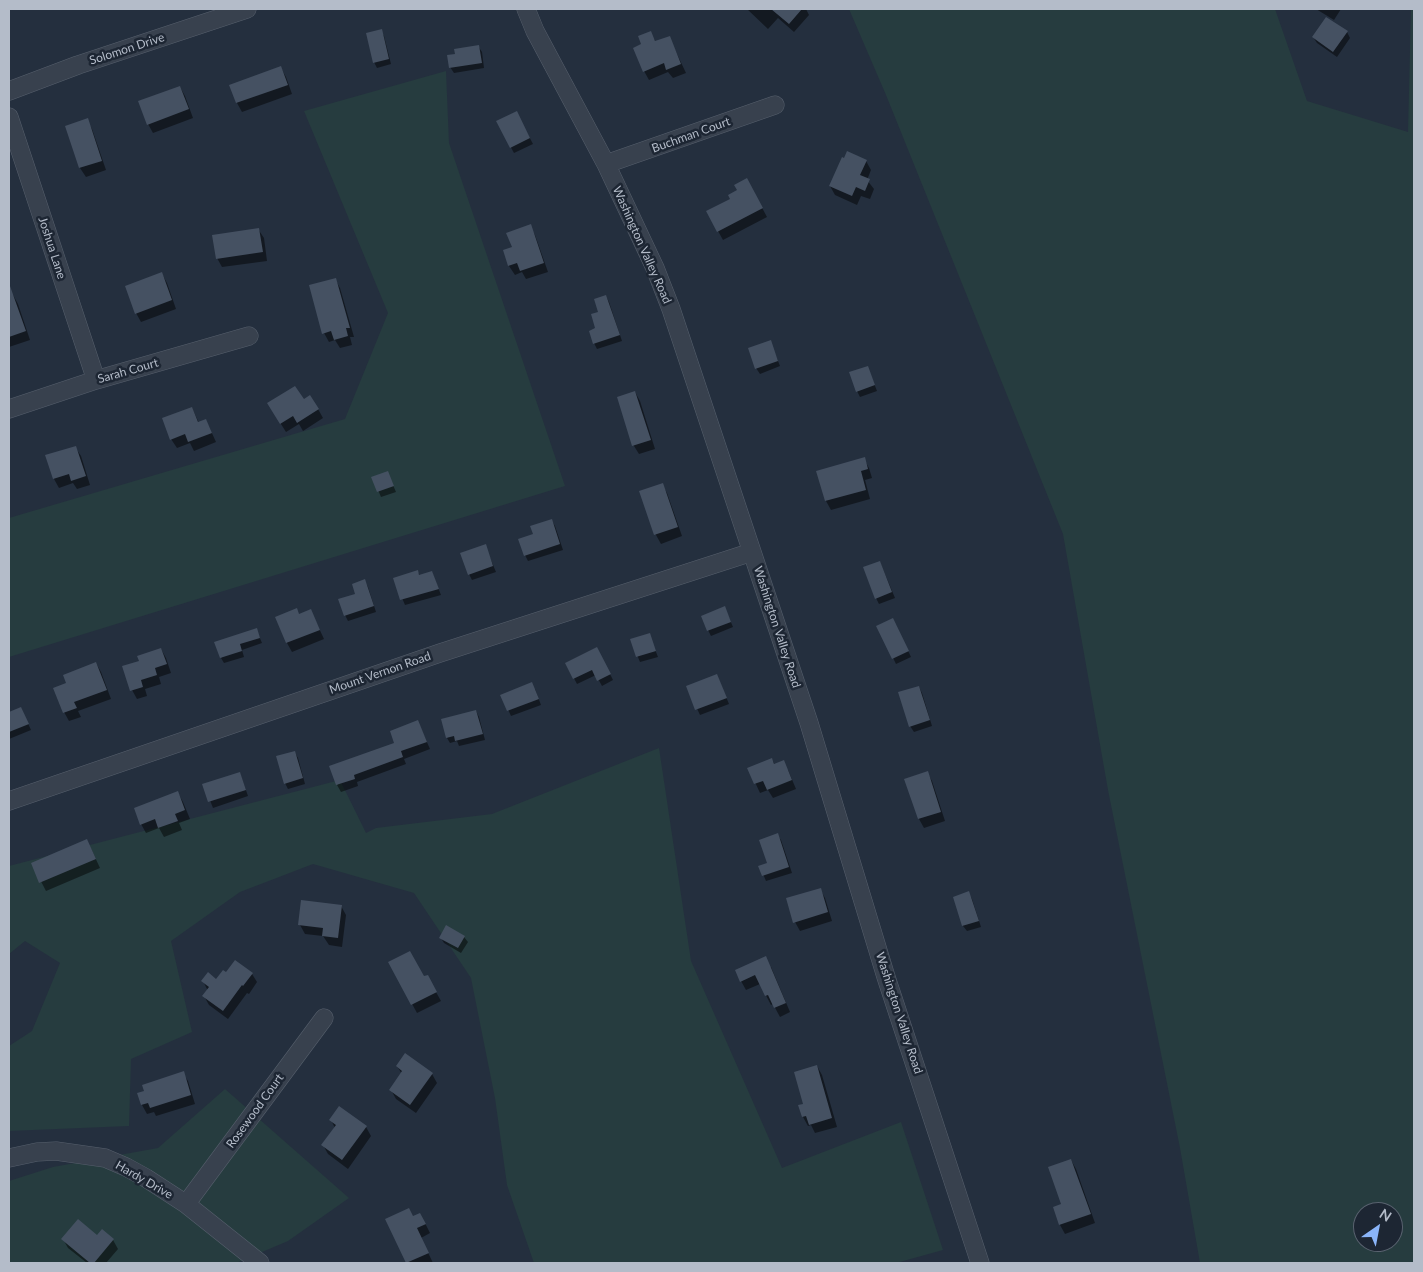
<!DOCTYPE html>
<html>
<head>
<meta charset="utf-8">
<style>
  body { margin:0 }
  #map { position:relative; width:1423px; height:1272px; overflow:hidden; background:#242f3e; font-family:Lato,sans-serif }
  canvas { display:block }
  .frame { position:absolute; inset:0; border:10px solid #b4bcc9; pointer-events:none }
  .north { position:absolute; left:1353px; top:1202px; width:50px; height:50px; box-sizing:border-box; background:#1d2633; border:1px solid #59626f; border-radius:50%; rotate:33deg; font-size:14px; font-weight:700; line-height:20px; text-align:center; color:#b4bcc9 }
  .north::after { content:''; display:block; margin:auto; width:18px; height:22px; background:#8ab4f8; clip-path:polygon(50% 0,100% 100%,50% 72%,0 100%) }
</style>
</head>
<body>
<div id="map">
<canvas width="1423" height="1272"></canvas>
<div class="frame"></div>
<div class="north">N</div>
</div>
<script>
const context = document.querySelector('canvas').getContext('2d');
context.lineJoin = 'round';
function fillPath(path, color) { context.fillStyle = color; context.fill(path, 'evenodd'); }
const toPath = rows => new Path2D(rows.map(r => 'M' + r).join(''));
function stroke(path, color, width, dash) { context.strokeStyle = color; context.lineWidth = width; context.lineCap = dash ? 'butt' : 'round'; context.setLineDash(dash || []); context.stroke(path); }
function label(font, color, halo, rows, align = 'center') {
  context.font = font + ' Lato,sans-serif'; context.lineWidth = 5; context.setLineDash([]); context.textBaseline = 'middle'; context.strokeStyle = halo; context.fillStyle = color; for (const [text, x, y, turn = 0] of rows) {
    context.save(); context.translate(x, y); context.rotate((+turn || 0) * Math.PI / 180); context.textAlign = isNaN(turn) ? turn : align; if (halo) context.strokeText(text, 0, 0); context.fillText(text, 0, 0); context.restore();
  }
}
const green = toPath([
  [849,9,1275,9,1307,101,1408,132,1411,9,1414,9,1414,1263,1200,1263,1180,1148,1108,790,1063,534,886,95],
  [1363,1212,1393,1212,1393,1242,1363,1242],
  [446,71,449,143,565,486,9,657,9,518,345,419,388,313,304,111],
  [659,748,691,961,782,1168,901,1122,943,1250,896,1263,534,1263,507,1185,495,1098,471,978,414,893,313,864,240,892,171,941,192,1032,131,1059,129,1126,9,1131,9,1046,32,1031,60,963,25,941,9,954,9,866,340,780,366,833,376,828,492,814],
  [225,1089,349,1198,288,1241,236,1263,9,1263,9,1181,53,1167,158,1148]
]);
const shadow = toPath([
  [747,9,806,9,809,15,794,32,778,18,768,29],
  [1316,9,1341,9,1334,20],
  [381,31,384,36,391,64,377,68,374,62],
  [1347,32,1350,38,1337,57,1317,43,1313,37],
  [650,33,656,42,669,37,686,73,673,78,668,72,649,80,644,71,643,45],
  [478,46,482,52,484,68,454,73,450,67],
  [281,68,286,77,292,94,242,112,237,103,231,85],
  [180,87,185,96,193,118,153,133,148,124],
  [516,112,533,144,514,153,497,122],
  [87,120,92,129,106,170,86,177,80,168,67,126],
  [866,161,871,170,867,180,874,189,870,199,861,196,857,205,835,195,830,186],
  [752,189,767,217,723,240,718,231,732,200,738,191],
  [530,226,535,235,548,272,526,279,522,272,515,275,509,266,504,251,513,248],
  [258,229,264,238,267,261,222,267,217,258],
  [162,274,167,283,176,309,141,322,136,313],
  [335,279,340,288,354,337,350,337,352,345,340,348,335,340,329,342,324,333],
  [13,295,18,304,30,340,9,347,9,297],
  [606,296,609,302,622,341,597,349,594,343,600,312],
  [770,341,780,366,760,374,756,368],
  [870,373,877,391,860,397,857,391],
  [635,392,640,401,655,449,639,454,634,446,618,398],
  [303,401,318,409,323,418,303,431,299,424,286,432,274,413],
  [192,408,199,423,206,420,216,442,194,451,190,443,177,448,171,439,164,419],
  [75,447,81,456,90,485,77,489,73,483,59,488,54,479,47,456],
  [864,459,869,468,872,478,865,480,870,499,831,510,826,501,818,472],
  [373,478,390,478,396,492,381,497],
  [662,485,667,493,682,536,661,544,656,535,641,492],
  [552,521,555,526,563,550,528,561,525,555,534,535],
  [485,546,496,572,472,580,469,574],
  [880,562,895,598,879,604,876,598],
  [417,571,420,576,432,572,441,595,405,605,394,579],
  [365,581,368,587,376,612,348,621,345,615],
  [311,611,324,639,292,652,287,643,277,617,299,615],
  [727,613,733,627,711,636,708,630],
  [896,625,911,657,896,664,878,627],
  [256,629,262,643,242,650,244,657,224,663,221,658],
  [649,634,658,657,640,662,631,640],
  [161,649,166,658,171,673,159,677,161,684,145,689,147,696,137,699,132,690,141,662],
  [600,654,613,680,602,686,596,675,577,684,566,663],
  [96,663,101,672,111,699,78,711,81,717,69,721,64,712,67,684],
  [717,675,729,704,700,715,687,687],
  [919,687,922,693,932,726,914,732,910,726],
  [535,689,541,705,511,716,502,696],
  [21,708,31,730,9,739,9,714],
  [476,711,479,717,485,740,459,746,457,741,450,743,447,738],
  [418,722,430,749,404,759,406,764,357,782,358,786,341,792,337,785,396,744],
  [295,753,298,758,305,784,288,789,285,783],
  [772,759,775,765,788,770,796,789,773,798,768,790,760,793,749,769],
  [927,772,932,781,945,821,924,828,919,819,906,779],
  [240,773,248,796,213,808,204,785],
  [178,793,183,802,190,819,179,823,182,830,164,837,159,828,146,833,141,824],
  [777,835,781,840,792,873,766,881,760,867,768,864],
  [87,840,100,868,46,891,32,864],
  [820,889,825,898,832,921,800,931,795,922],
  [969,893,972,899,981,927,967,931,963,926,954,898],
  [341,906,346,915,342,947,329,945,323,936,305,934,300,925],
  [464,937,468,942,461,953,444,943,441,938],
  [390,963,424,978,427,976,441,1001,417,1013],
  [771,967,790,1012,780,1017,773,1004,771,1005,760,984,746,990,741,981],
  [227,974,252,974,257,982,249,994,247,993,228,1019,209,1005,204,996,208,991,203,981,217,981],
  [406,1055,432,1074,437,1083,416,1113,396,1099,391,1090,402,1074,397,1066],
  [817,1066,822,1075,837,1127,815,1133,811,1125,808,1126,803,1117,800,1106,805,1105],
  [183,1073,188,1081,195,1104,156,1116,154,1112,147,1114,142,1105,139,1094],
  [331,1120,366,1127,371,1136,348,1169,328,1154,323,1145,335,1128],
  [1071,1160,1076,1169,1095,1223,1065,1234,1060,1225,1054,1208,1062,1205],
  [413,1218,425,1223,430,1233,421,1238,433,1263,408,1263,387,1220],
  [97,1237,113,1240,118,1249,106,1263,87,1263,68,1248,63,1239]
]);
const building = toPath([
  [771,9,802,9,789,24],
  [1326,17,1348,31,1333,52,1312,37],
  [382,29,389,59,373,63,366,33],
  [651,31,655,41,670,36,681,64,666,70,664,63,643,72,633,48,641,44,638,36],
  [479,45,482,63,449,68,447,55,455,54,454,49],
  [281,66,288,85,236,103,229,85],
  [180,86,189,109,147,125,138,101],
  [517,111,530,138,510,148,496,121],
  [88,118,102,161,79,168,65,126],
  [847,151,867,160,860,175,870,179,865,191,856,187,852,196,829,186,842,157,844,158],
  [747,178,763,208,717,232,706,211,730,199,728,195,737,190,734,185],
  [531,224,544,263,520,271,517,263,508,266,503,250,512,247,506,233],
  [259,228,263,252,216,259,212,235],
  [162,272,172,300,135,314,125,286],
  [336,278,350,328,346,328,348,336,334,340,331,331,322,334,309,285],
  [9,286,10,286,26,331,9,337],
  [606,295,620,335,593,344,589,331,595,328,591,314,598,312,594,299],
  [771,340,778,361,755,369,748,348],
  [868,366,875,385,856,392,849,372],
  [295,386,304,399,310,395,319,409,297,423,293,416,280,424,267,403],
  [635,391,651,440,632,446,617,397],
  [192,407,198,422,206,419,212,433,188,442,185,434,170,440,162,418],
  [76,446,86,476,71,481,69,474,53,479,45,455],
  [865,457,868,469,861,471,866,490,825,501,816,471],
  [388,471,394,486,377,492,371,477],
  [663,483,678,527,654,535,639,491],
  [552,519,560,544,524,556,518,539,533,534,530,526],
  [486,544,493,566,468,575,460,553],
  [880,561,892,592,875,599,863,567],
  [418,570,419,575,432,571,439,589,400,600,393,578],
  [365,579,374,606,344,616,338,599,355,594,352,584],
  [725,606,731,622,707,631,701,616],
  [297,608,299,614,311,609,320,630,286,643,275,617],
  [893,618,909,651,892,659,876,626],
  [257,628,260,638,240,644,242,651,220,658,214,642],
  [650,633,656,651,636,657,630,639],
  [597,647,611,674,597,681,592,670,573,679,565,663],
  [161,648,167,664,155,668,157,675,141,680,143,687,130,691,122,666,139,661,137,656],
  [96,662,107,690,74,702,77,708,63,713,53,688,66,683,63,675],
  [717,674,727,698,695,710,686,686],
  [532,682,539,699,507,711,500,695],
  [919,686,930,720,909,727,898,692],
  [21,707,29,724,9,732,9,712],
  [476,710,483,734,455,741,454,736,446,738,441,719],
  [418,720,427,742,401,751,403,757,354,775,355,779,336,785,329,766,394,743,390,731],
  [295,751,303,778,284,784,276,756],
  [772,758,774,764,784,760,792,780,767,790,763,781,754,784,747,768],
  [928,771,941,812,918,819,904,779],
  [240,772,246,790,208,802,202,784],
  [178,791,185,810,175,814,178,821,158,828,155,819,140,825,134,808],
  [778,833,789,867,762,876,758,866,767,863,759,840],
  [87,839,96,859,39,883,31,863],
  [821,888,828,912,793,923,786,898],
  [969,891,979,921,962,926,953,897],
  [301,900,342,905,338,938,322,936,323,928,298,925],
  [446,925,465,936,458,948,439,938],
  [410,951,424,976,428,975,437,992,411,1005,388,962],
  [766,956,786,1003,774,1008,768,995,765,996,755,975,740,982,735,970],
  [235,960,253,973,243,986,242,985,223,1011,202,996,209,987,201,981,208,972,216,979,223,970,226,972],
  [405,1053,433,1073,410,1105,389,1090,402,1071,396,1066],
  [817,1065,832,1118,809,1125,806,1116,802,1117,798,1105,803,1104,794,1072],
  [184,1071,191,1095,150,1108,148,1103,141,1105,137,1093,144,1091,142,1085],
  [339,1106,367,1126,342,1160,321,1145,336,1125,329,1120],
  [1071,1159,1091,1214,1059,1225,1053,1207,1061,1204,1048,1167],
  [409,1208,413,1216,420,1213,426,1224,417,1228,429,1253,406,1263,385,1219],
  [78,1219,97,1235,102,1229,114,1239,94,1263,90,1263,61,1239]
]);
const minor = toPath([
  [526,9,535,31,606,164,655,268,671,309,809,723,886,977,980,1263],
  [9,91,78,65,247,9],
  [9,117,96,380],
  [606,164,775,105],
  [9,409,96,380,249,336],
  [9,801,440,653,752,552],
  [9,1158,37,1152,56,1151,105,1158,126,1167,146,1178,186,1204,260,1263],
  [186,1204,324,1018]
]);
const streetNames = [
  ["Solomon Drive",127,49,-18],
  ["Buchman Court",691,135,-20],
  ["Washington Valley Road",642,245,66],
  ["Joshua Lane",52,248,72],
  ["Sarah Court",128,371,-16],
  ["Washington Valley Road",777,627,72],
  ["Mount Vernon Road",380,673,-19],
  ["Washington Valley Road",899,1013,72],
  ["Rosewood Court",255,1111,-54],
  ["Hardy Drive",144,1180,30]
];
fillPath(green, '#263c3f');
fillPath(shadow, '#0007');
fillPath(building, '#455162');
stroke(minor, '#565f6c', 19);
stroke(minor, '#38414e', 18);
label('12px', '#b4bcc9', '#1d2633', streetNames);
</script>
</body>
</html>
